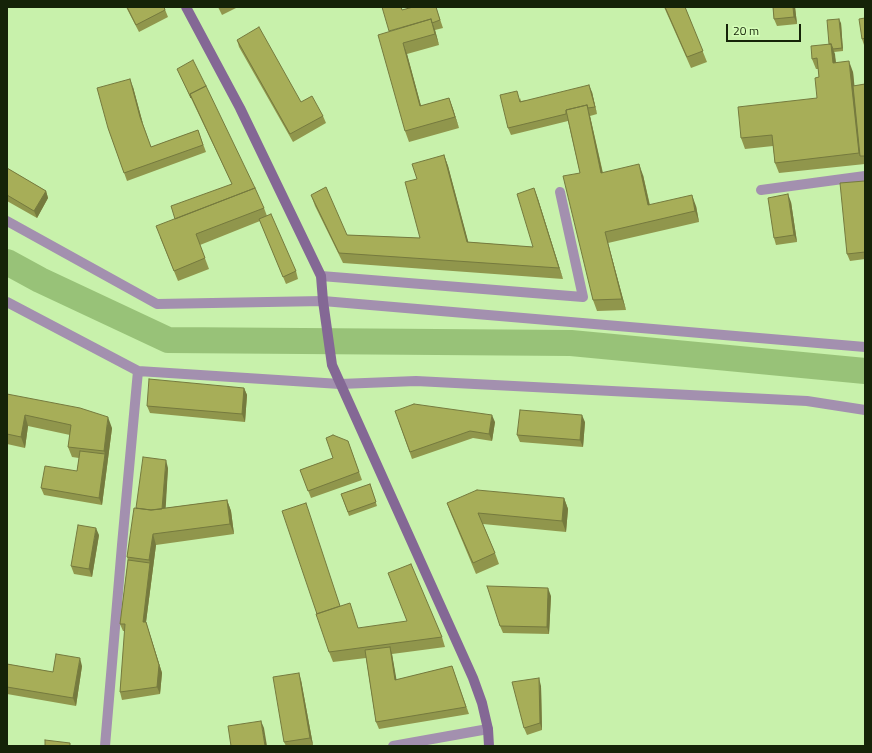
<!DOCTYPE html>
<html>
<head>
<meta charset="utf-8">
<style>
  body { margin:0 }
  #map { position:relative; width:872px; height:753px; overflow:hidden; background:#c8f1ab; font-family:"Titillium Web",sans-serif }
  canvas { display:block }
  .frame { position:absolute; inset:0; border:8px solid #152308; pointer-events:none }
  .scale { position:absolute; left:726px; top:24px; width:75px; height:18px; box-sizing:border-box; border:2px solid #152308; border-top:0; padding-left:5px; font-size:12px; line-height:14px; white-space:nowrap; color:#152308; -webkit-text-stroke:3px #d5feb8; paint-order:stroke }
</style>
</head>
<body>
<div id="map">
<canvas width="872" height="753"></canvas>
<div class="frame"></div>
<div class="scale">20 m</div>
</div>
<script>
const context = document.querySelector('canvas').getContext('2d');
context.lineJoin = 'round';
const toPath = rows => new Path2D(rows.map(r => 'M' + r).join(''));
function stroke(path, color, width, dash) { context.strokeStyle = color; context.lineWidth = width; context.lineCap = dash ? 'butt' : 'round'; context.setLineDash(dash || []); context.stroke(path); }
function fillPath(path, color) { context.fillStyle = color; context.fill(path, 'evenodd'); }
const canal = toPath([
  [7,262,40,280,168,340,571,343,865,371]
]);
const lane = toPath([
  [321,276,583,297,560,192]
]);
const street = toPath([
  [761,190,865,176],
  [7,221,157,304,323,301,865,347],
  [7,302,138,371,340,384,416,381,807,401,865,410],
  [105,746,122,545,138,371],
  [393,746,488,729]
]);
const secondary = toPath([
  [186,7,240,108,321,276,323,301,332,365,473,678,482,703,488,729,489,746]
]);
const wall = toPath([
  [126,7,164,7,168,17,139,32],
  [218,7,238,7,222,15],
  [401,7,402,10,436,7,443,28,435,30,439,45,407,54,421,106,449,98,453,109,459,128,409,142,405,131],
  [664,7,685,7,707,62,691,68],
  [773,7,795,7,797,24,777,26,774,19],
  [865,18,865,48,862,39],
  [841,23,843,51,834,52,836,63,853,72,854,86,865,84,865,164,779,173,775,163,773,146,745,149,741,138,817,98,819,77,818,69,816,69,812,59,829,44],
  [237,40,301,102,323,116,326,123,293,142,239,47],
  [177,69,264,208,267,216,296,271,298,279,286,284,260,221,200,245,209,269,178,281,160,237,175,219,232,184],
  [133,87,143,124,151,147,198,130,206,152,127,181,108,128],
  [592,92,597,114,590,116,603,173,643,175,650,205,696,206,699,222,608,243,626,310,597,311,593,300,580,173,568,121,511,135,508,128,520,98,521,101],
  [444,155,448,166,468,242,533,247,534,188,538,199,563,279,343,263,315,206,311,195,347,235,420,238,417,179],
  [7,168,46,191,48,198,37,218,7,201],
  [865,181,865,259,850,261,847,254],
  [791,202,797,242,776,245,774,238],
  [244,388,247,395,245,422,150,413,147,406],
  [7,394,112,428,102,505,44,495,41,488,77,471,79,458,72,457,68,447,70,435,28,426,25,448,7,444],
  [395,411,495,422,492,441,473,438,412,459],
  [585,422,583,447,520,442,517,435],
  [348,441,362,480,311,498,300,470,333,458],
  [168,468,165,508,227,500,231,511,234,534,156,545,146,622,162,673,160,694,122,700,120,692,125,631,123,631,120,624,128,560,127,557,136,508],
  [370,484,377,506,349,516,341,494],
  [564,498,568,509,566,532,483,524,495,553,499,564,476,574,451,514,447,503],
  [99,535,92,577,74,574,71,566],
  [551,596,549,634,503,633,500,626],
  [340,606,358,628,442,637,445,647,392,654,396,680,452,666,469,714,379,729,376,722,366,658,333,662,329,652],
  [7,664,53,672,82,666,76,706,7,694],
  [301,680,313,745,306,746,286,746,284,742],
  [541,686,542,730,527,735,524,728]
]);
const shadedWall = toPath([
  [793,7,795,7,797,24,794,17],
  [431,19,435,30,439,45,435,34],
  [839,19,841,23,843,51,842,48],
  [403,43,407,54,424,117,420,106],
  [831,44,835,54,837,74,833,63],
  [849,61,853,72,862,156,860,156,859,153],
  [130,79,133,87,143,124,140,117],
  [589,85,592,92,597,114,595,107],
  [449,98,453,109,459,128,455,117],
  [587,105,590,116,605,184,601,173],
  [444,155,448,166,471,252,467,242],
  [639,164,643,175,652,216,648,205],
  [534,188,538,199,563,279,559,268],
  [46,191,48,198,37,218,34,211],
  [788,194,791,202,797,242,794,235],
  [692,195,696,206,699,222,695,211],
  [605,232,608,243,626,310,622,299],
  [244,388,247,395,245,422,242,414],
  [25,415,28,426,25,448,21,437],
  [492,415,495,422,492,441,489,434],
  [582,415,585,422,583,447,580,440],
  [108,417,112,428,102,505,99,498,105,454,104,451],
  [166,460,168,468,165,520,162,512],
  [564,498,568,509,566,532,562,521],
  [227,500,231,511,234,534,230,524],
  [96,528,99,535,92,577,89,569],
  [153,534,156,545,146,622,162,673,160,694,157,687,143,622,150,563,149,560],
  [548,588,551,596,549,634,547,627],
  [390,647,392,654,398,688,395,680],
  [80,658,82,666,76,706,73,698],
  [299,673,301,680,313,745,310,738],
  [539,678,541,686,542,730,540,723],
  [261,721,264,728,267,746,265,746]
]);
const building = toPath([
  [127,7,164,7,165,10,136,25,127,7],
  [382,7,401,7,402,10,413,7,436,7,440,20,432,23,431,19,389,31,382,7],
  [665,7,685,7,703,51,687,57,665,7],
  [773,7,793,7,794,17,774,19,773,7],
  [865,18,865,38,862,39,859,19,865,18],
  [431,19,435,34,403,43,420,106,449,98,455,117,405,131,378,35,431,19],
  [839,19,842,48,833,49,831,44,829,44,827,20,839,19],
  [259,27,301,102,312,96,323,116,290,134,237,40,259,27],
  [831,44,833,63,849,61,859,153,775,163,772,135,741,138,738,107,817,98,815,78,819,77,817,58,812,59,811,46,831,44],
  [193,60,206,86,190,94,191,98,177,69,193,60],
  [130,79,140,117,151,147,198,130,203,145,124,173,108,128,97,88,130,79],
  [865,84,865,156,860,156,853,86,865,84],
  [589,85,595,107,588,108,587,105,566,110,566,114,508,128,500,95,517,91,520,102,589,85],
  [206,86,255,188,175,219,171,206,232,184,190,94,206,86],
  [587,105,601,173,639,164,648,205,692,195,695,211,605,232,622,299,593,300,563,176,580,173,566,110,587,105],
  [444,155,467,242,533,247,517,194,534,188,559,268,339,253,311,195,326,187,347,235,420,238,405,182,417,179,412,164,444,155],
  [7,168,46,191,34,211,7,195,7,168],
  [865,181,865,252,847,254,840,183,865,181],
  [255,188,264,208,196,234,205,258,174,271,156,226,255,188],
  [788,194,794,235,774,238,768,198,788,194],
  [271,214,296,271,283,277,259,219,271,214],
  [149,379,244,388,242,414,147,406,149,379],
  [7,394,80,408,108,417,104,451,68,447,71,425,25,415,21,437,7,434,7,394],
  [414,404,492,415,489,434,470,431,410,452,395,411,414,404],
  [520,410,582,415,580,440,517,435,520,410],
  [333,435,348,441,359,472,308,491,300,470,333,458,326,438,333,435],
  [80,451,105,454,99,498,41,488,45,466,77,471,80,451],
  [143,457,166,460,162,509,151,510,136,508,143,457],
  [370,484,376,502,348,512,341,494,370,484],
  [477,490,564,498,562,521,478,513,495,553,473,563,447,503,477,490],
  [227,500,230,524,153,534,149,560,127,557,134,508,151,510,227,500],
  [306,503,340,606,317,614,282,511,306,503],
  [78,525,96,528,89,569,71,566,78,525],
  [128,560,150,563,143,622,146,622,159,665,157,687,120,692,125,624,120,624,128,560],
  [411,564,442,637,329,652,316,614,350,603,358,628,407,621,388,573,411,564],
  [487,586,548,588,547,627,500,626,487,586],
  [390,647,395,680,452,666,466,707,376,722,365,650,390,647],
  [56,654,80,658,73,698,7,687,7,664,53,672,56,654],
  [299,673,310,738,284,742,273,677,299,673],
  [539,678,540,723,524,728,512,682,539,678],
  [261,721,265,746,231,746,228,726,261,721],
  [45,740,70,743,70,746,45,746,45,740]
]);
stroke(canal, '#98c278', 26);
stroke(lane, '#a390af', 10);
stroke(street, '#a390af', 10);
stroke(secondary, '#846895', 10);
fillPath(wall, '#90964c');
fillPath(shadedWall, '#757a3e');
fillPath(building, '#a7ae58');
stroke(building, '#757a3e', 1);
</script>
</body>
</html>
